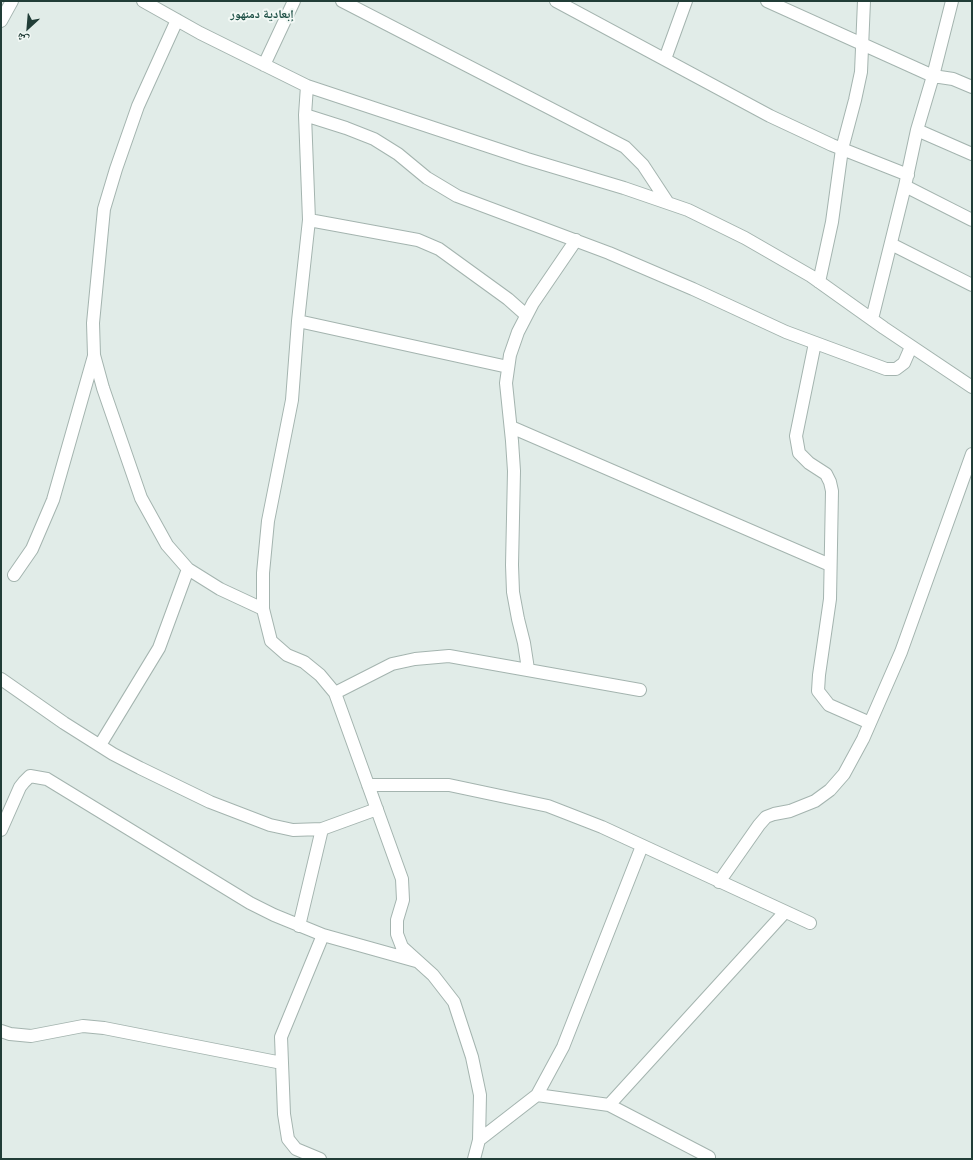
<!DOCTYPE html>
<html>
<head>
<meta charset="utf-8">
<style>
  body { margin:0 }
  #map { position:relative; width:973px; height:1160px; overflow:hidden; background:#e1ece8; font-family:Helvetica,"Noto Naskh Arabic",sans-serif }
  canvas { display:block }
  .frame { position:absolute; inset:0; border:2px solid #213d37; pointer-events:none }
  .north { position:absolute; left:8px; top:8px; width:40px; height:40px; -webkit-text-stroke:3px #f2f8f5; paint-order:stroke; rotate:206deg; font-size:11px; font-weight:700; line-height:16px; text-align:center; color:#213d37 }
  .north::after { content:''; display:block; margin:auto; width:14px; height:18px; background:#213d37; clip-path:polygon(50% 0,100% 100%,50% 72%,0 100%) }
</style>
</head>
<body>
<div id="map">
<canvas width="973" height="1160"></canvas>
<div class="frame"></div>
<div class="north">ش</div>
</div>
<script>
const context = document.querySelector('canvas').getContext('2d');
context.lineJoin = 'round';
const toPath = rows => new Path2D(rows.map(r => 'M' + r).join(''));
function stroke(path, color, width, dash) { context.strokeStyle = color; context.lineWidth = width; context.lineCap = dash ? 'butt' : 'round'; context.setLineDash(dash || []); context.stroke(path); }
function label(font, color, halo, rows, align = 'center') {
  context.font = font + ' Helvetica,"Noto Naskh Arabic",sans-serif'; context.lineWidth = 4; context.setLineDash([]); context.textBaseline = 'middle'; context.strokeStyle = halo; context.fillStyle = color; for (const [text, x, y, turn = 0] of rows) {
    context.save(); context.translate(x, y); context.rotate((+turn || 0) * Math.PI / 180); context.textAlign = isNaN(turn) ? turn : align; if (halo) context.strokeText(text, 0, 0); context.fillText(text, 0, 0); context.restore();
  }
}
const minor = toPath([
  [143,1,200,33,307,86,527,159,624,188,688,210,745,238,811,276,884,328,972,387],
  [342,1,625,147,643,165,668,203],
  [556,1,770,116,832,145,908,175],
  [767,1,933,76,953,79,972,87],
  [177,20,138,106,116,169,104,209,93,323,94,355,103,388,141,498,167,545,188,569,220,589,263,609],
  [1,21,12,1],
  [665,59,686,1],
  [264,65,294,1],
  [307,86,305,115,309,220,298,321,292,400,268,521,263,573,263,609,271,641,287,655,304,662,320,675,335,693,402,879,403,900,397,920,397,934,402,947,433,975,454,1002,472,1057,480,1095,479,1140,474,1159],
  [305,115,346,128,374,139,398,154,427,178,457,196,609,253,693,289,786,332,886,369,896,369,904,363,911,347],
  [917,130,972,154],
  [905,186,972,220],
  [309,220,418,240,439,249,508,299,526,315],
  [891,244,972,285],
  [819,282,832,222,842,149,855,100,861,72,864,1],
  [872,319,905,186,917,130,933,76,952,1],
  [298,321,508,367],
  [815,343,796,436,799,453,809,463,826,474,830,482,832,491,830,599,819,675,818,691,829,705,870,723],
  [511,427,830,565],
  [14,575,32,549,53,500,94,356],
  [528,669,524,643,518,619,513,592,512,565,514,471,512,441,506,383,510,355,518,332,533,303,576,240],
  [1,679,64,723,113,754,140,768,210,802,270,825,293,830,322,829,377,809],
  [335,693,392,664,415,659,449,656,640,690],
  [100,745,159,648,188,569],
  [368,785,449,785,548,806,602,827,810,923],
  [1,830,20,787,24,782,30,776,47,779,250,903,274,915,323,935,416,961],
  [719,882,759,825,766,817,774,814,790,811,815,801,830,790,844,774,863,739,901,652,972,454],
  [299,926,322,829],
  [1,1031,10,1034,31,1036,83,1026,104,1028,282,1063],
  [537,1095,609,1105,709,1157],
  [609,1105,785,912],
  [479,1140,537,1095,563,1047,642,846],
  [320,1159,296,1149,288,1139,284,1114,281,1037,323,935]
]);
const quarterNames = [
  ["إبعادية دمنهور",262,15]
];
stroke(minor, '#a4b4af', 14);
stroke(minor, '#fff', 12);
label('bold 12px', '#1d4f45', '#f2f8f5', quarterNames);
</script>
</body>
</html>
